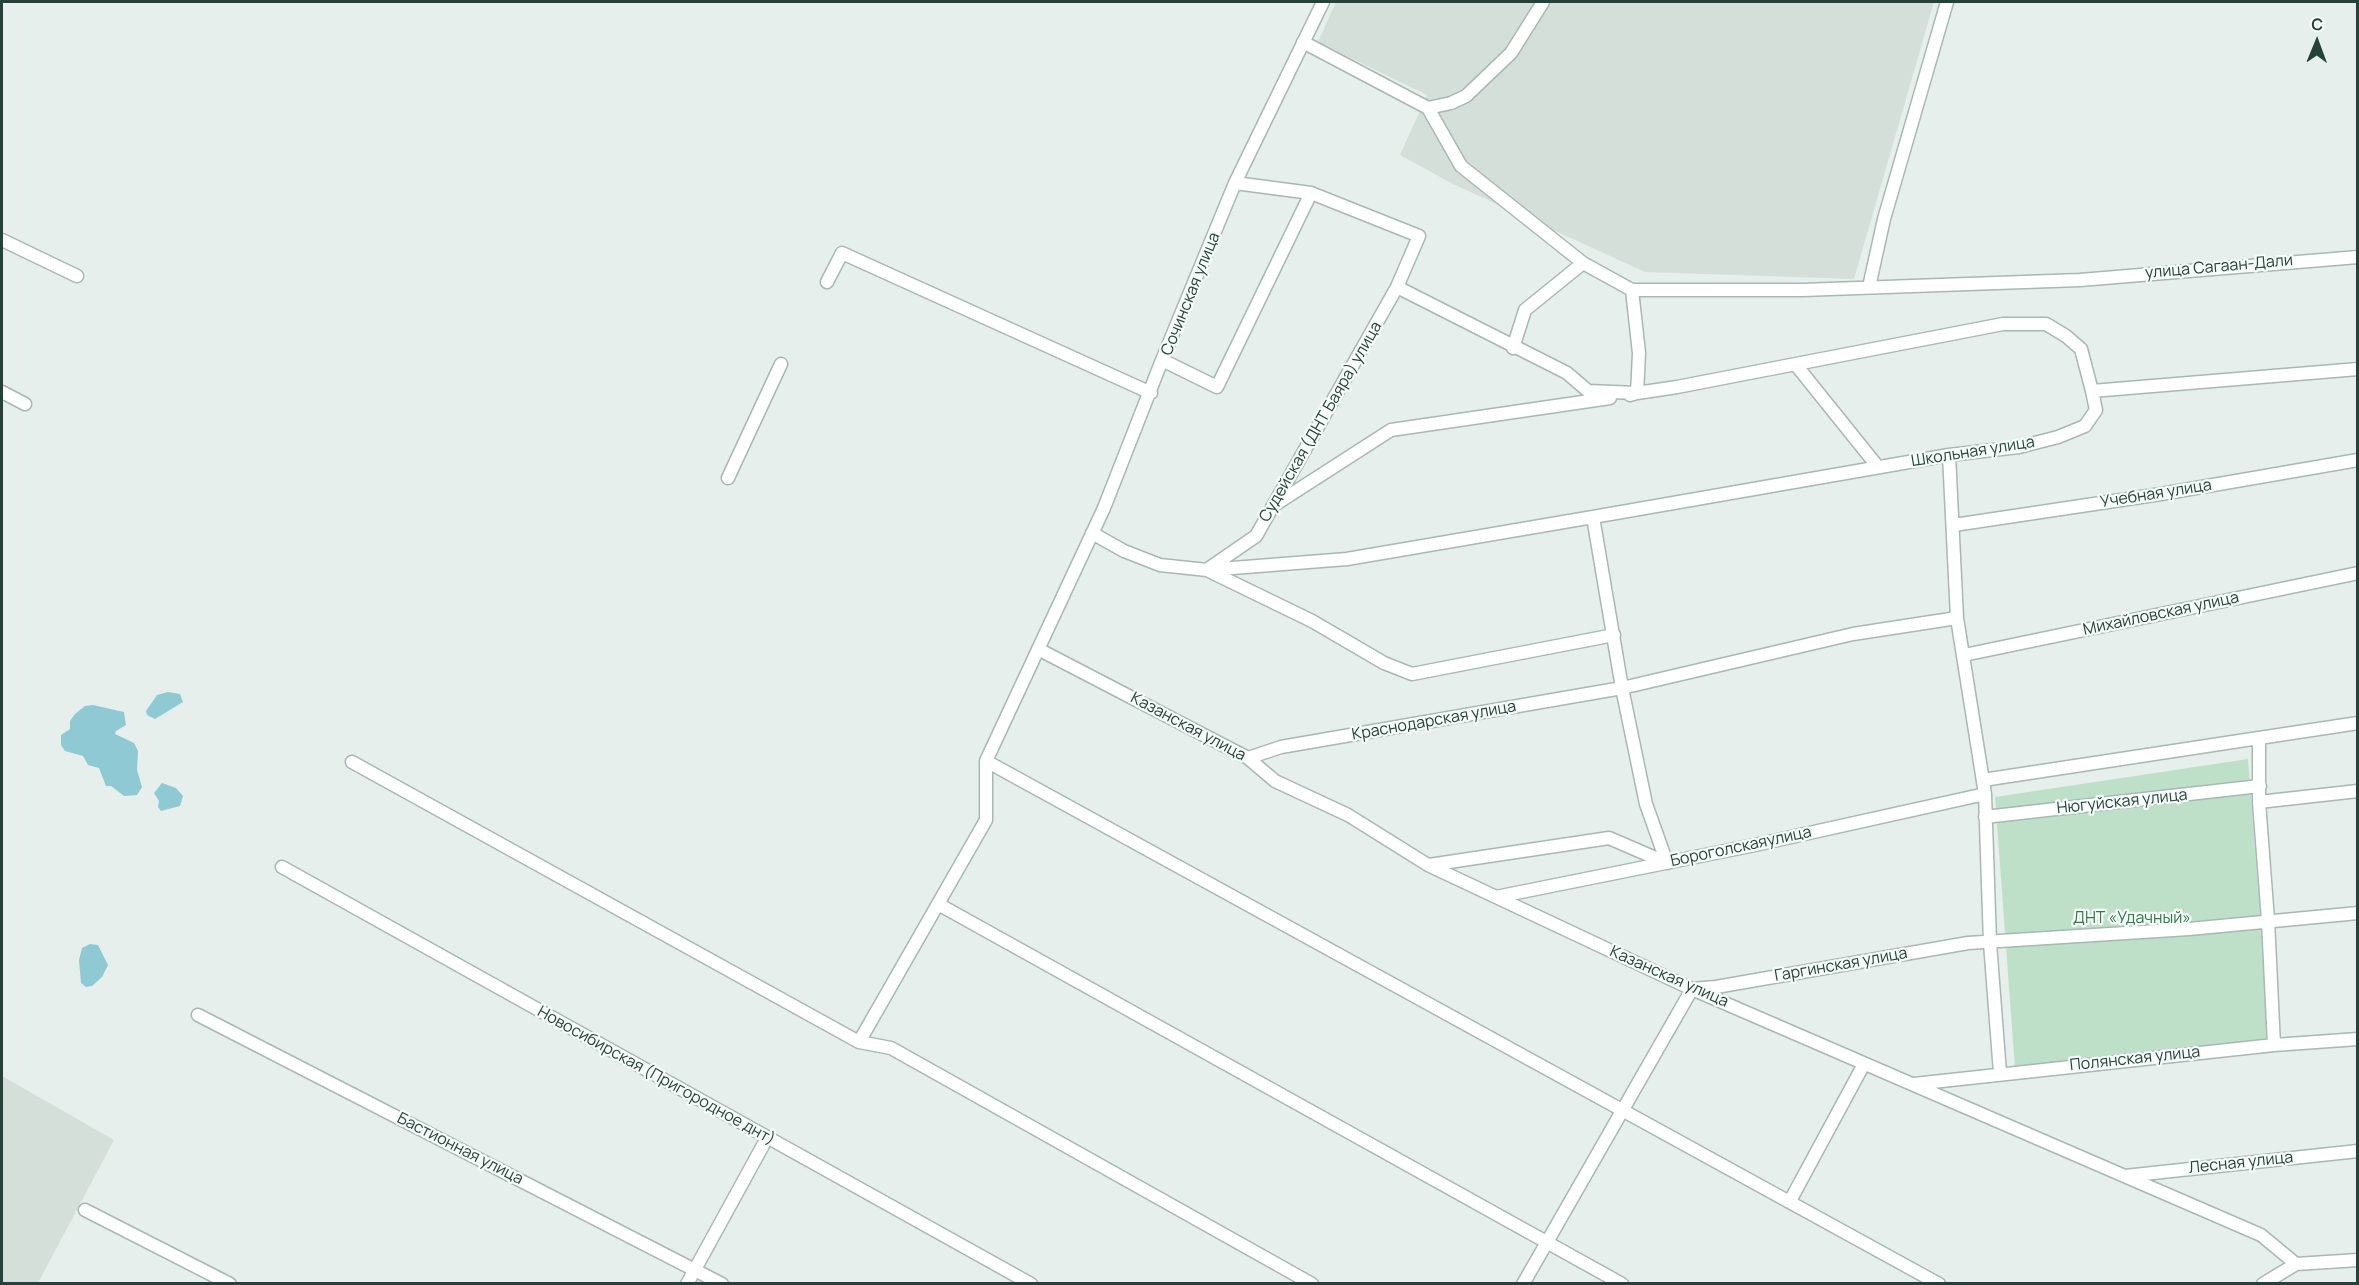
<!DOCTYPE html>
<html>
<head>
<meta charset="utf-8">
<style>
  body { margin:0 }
  #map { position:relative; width:2359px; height:1285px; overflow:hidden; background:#e6efeb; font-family:Manrope,sans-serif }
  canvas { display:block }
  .frame { position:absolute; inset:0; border:3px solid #24423a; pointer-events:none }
  .north { position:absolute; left:2287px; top:12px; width:60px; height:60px; -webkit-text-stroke:4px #f7fbf9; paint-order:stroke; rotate:1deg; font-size:16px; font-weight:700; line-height:24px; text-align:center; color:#24423a }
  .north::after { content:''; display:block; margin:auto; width:21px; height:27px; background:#24423a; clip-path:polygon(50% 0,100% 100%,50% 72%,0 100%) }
</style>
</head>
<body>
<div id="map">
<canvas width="2359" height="1285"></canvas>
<div class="frame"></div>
<div class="north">С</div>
</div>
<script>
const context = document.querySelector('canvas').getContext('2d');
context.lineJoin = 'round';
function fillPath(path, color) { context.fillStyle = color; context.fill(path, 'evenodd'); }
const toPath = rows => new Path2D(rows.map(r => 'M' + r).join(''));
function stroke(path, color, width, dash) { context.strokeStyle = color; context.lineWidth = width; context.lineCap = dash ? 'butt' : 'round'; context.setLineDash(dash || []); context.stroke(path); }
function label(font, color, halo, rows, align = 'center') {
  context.font = font + ' Manrope,sans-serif'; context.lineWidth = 4.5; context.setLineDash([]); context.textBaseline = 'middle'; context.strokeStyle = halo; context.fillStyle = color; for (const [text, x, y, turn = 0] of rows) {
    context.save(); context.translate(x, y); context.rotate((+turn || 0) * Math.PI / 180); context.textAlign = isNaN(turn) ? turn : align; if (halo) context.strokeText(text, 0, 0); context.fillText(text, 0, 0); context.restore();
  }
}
const built = toPath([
  [1336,2,1934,2,1854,279,1645,272,1453,184,1400,155,1427,95,1318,42],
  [2,1076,114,1140,38,1283,2,1283]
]);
const green = toPath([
  [2248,759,2270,1041,2015,1068,1995,797]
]);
const water = toPath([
  [168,692,180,694,183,702,155,719,147,715,146,711,157,695],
  [93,705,124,712,126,725,116,731,115,734,134,743,138,751,137,770,142,787,137,795,124,796,111,786,106,786,99,768,88,765,83,756,65,751,61,745,61,735,70,729,70,721,75,714,85,706],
  [162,783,176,788,183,796,180,806,161,811,158,807,159,801,154,793],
  [90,944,98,945,108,965,102,977,92,986,86,987,81,983,79,960,82,948]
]);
const minor = toPath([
  [1303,42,1428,108,1451,103,1466,96,1511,53,1543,2],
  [1428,108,1461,166,1583,263,1632,290,1802,290,2080,280,2358,257],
  [1311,193,1217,387,1162,360,1235,183,1323,2],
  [2,240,77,276],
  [827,282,842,253,1151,393],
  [1397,287,1567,373,1588,391,1637,393,1677,387,2003,324,2046,324,2066,336,2081,349,2092,391],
  [1869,287,1884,219,1947,2],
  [1513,348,1525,310,1583,263],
  [1796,365,1878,467],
  [2,392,25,404],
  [1630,395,1637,393,1639,353,1632,290],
  [1949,455,1957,618,1985,794,1990,943,2000,1073],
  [728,478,781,364],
  [1276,504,1391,430,1610,398],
  [1593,517,1949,455,2019,447,2058,437,2085,426,2096,410,2092,391,2358,369],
  [1954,525,2161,494,2358,460],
  [1092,533,1124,551,1160,565,1207,570,1312,621,1384,663,1412,674,1614,635],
  [1208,569,1256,536,1397,287,1419,236,1311,193,1235,183],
  [1207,570,1347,559,1593,517,1622,688,1646,804,1667,863],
  [1038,649,1248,758,1275,781,1348,815,1428,865,1692,989,2261,1235,2296,1264],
  [1964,655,2358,573],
  [1248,758,1281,747,1622,688,1853,634,1957,618],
  [986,761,1939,1284],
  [352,762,859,1042,891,1048,1312,1284],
  [1983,780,2259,738],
  [2259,802,2358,791],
  [1985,817,2260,786],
  [1429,865,1609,838,1667,863],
  [282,867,1031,1284],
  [1496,897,1755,845,1985,794],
  [938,904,1622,1284],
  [198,1015,722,1284],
  [859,1042,986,820,986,761,1104,508,1162,360],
  [2274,1045,2268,920,2259,802,2259,738,2358,723],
  [1914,1084,2274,1045,2358,1039],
  [2125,1176,2358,1151],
  [1790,1201,1864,1064],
  [85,1210,230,1284],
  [687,1284,767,1138],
  [1523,1284,1692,989,1716,987,1968,943,2189,929,2358,913],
  [2263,1284,2296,1264,2358,1260]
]);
const streetNames = [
  ["улица Сагаан-Дали",2219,267,-5],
  ["Сочинская улица",1191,294,-68],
  ["Судейская (ДНТ Баяра) улица",1321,422,-60],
  ["Школьная улица",1973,452,-9],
  ["Учебная улица",2156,494,-9],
  ["Михайловская улица",2161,614,-12],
  ["Краснодарская улица",1434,721,-10],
  ["Казанская улица",1188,727,28],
  ["Нюгуйская улица",2122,802,-6],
  ["Бороголскаяулица",1741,847,-12],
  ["Гаргинская улица",1841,965,-10],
  ["Казанская улица",1669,977,24],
  ["Полянская улица",2135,1059,-6],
  ["Новосибирская (Пригородное днт)",656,1076,29],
  ["Бастионная улица",460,1149,27],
  ["Лесная улица",2241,1163,-6]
];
const parkNames = [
  ["ДНТ «Удачный»",2132,919]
];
fillPath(built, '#d4dfda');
fillPath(green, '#bfe0c8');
fillPath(water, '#8ec9d4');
stroke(minor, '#a8b8b2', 15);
stroke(minor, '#fff', 12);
label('16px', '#24423a', '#f7fbf9', streetNames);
label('16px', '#2d7a4b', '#f7fbf9', parkNames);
</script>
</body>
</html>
